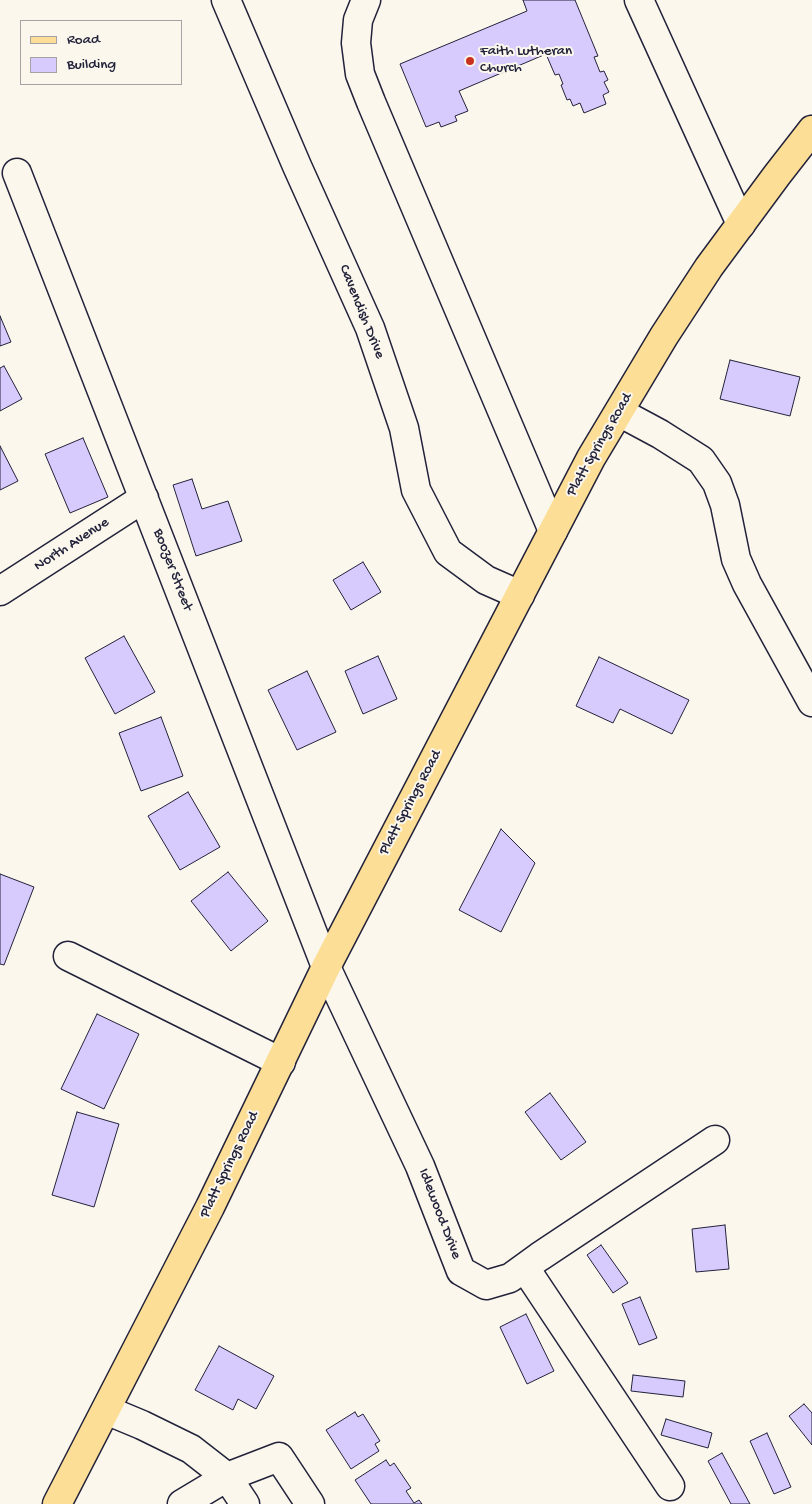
<!DOCTYPE html>
<html>
<head>
<meta charset="utf-8">
<style>
  body { margin:0 }
  #map { position:relative; width:812px; height:1504px; overflow:hidden; background:#fbf7ec; font-family:"Gochi Hand",sans-serif }
  canvas { display:block }
  .legend { position:absolute; left:20px; top:20px; width:162px; height:65px; box-sizing:border-box; background:#fbf7ec; border:1px solid #a4a2a5; margin:0; padding:6px 9px; list-style:none; font-size:15px; color:#22223b }
  .legend li { display:flex; align-items:center; gap:10px; height:25px }
  .legend b { width:25px; border:1px solid #a4a2a5 }
</style>
</head>
<body>
<div id="map">
<canvas width="812" height="1504"></canvas>
<ul class="legend">
<li><b style="height:6px;background:#fcde96"></b>Road</li>
<li><b style="height:14px;background:#d7cbfd"></b>Building</li>
</ul>
</div>
<script>
const context = document.querySelector('canvas').getContext('2d');
context.lineJoin = 'round';
function fillPath(path, color) { context.fillStyle = color; context.fill(path, 'evenodd'); }
const toPath = rows => new Path2D(rows.map(r => 'M' + r).join(''));
function stroke(path, color, width, dash) { context.strokeStyle = color; context.lineWidth = width; context.lineCap = dash ? 'butt' : 'round'; context.setLineDash(dash || []); context.stroke(path); }
function label(font, color, halo, rows, align = 'center') {
  context.font = font + ' "Gochi Hand",sans-serif'; context.lineWidth = 4; context.setLineDash([]); context.textBaseline = 'middle'; context.strokeStyle = halo; context.fillStyle = color; for (const [text, x, y, turn = 0] of rows) {
    context.save(); context.translate(x, y); context.rotate((+turn || 0) * Math.PI / 180); context.textAlign = isNaN(turn) ? turn : align; if (halo) context.strokeText(text, 0, 0); context.fillText(text, 0, 0); context.restore();
  }
}
const building = toPath([
  [523,0,575,0,598,56,594,57,600,72,604,71,608,80,604,82,609,92,603,95,606,104,584,113,580,103,573,106,570,99,567,100,561,85,563,84,559,74,555,75,546,54,459,91,468,111,455,116,457,121,441,127,439,122,426,127,400,64,527,11,523,0],
  [0,316,11,342,0,346,0,316],
  [730,360,800,377,790,416,720,399,730,360],
  [4,366,22,399,0,411,0,368,4,366],
  [83,438,108,497,70,513,45,454,83,438],
  [0,446,18,481,0,490,0,446],
  [192,479,202,509,228,501,242,541,196,556,173,485,192,479],
  [363,562,381,592,351,610,333,580,363,562],
  [124,636,155,692,115,714,85,658,124,636],
  [378,656,397,699,363,714,345,671,378,656],
  [599,657,689,700,672,734,620,709,613,723,576,706,599,657],
  [307,671,336,732,297,750,268,690,307,671],
  [161,717,183,776,141,791,119,733,161,717],
  [188,792,220,847,180,870,148,816,188,792],
  [501,829,535,863,501,932,459,910,501,829],
  [228,872,268,921,231,951,191,901,228,872],
  [0,874,34,887,4,965,0,964,0,874],
  [97,1014,139,1034,104,1109,61,1089,97,1014],
  [550,1093,586,1142,561,1160,525,1112,550,1093],
  [77,1112,119,1124,94,1207,52,1195,77,1112],
  [725,1225,729,1269,696,1272,692,1229,725,1225],
  [601,1245,628,1283,613,1293,587,1255,601,1245],
  [640,1297,657,1338,639,1345,622,1304,640,1297],
  [526,1314,554,1371,527,1384,500,1327,526,1314],
  [219,1346,274,1376,256,1409,238,1399,233,1410,195,1390,219,1346],
  [633,1375,685,1381,683,1397,631,1391,633,1375],
  [804,1404,812,1413,812,1445,789,1416,804,1404],
  [355,1412,358,1417,363,1414,380,1441,375,1444,379,1451,351,1469,326,1430,355,1412],
  [666,1419,712,1433,708,1448,661,1435,666,1419],
  [767,1433,791,1487,774,1494,750,1441,767,1433],
  [722,1453,750,1504,731,1504,708,1461,722,1453],
  [386,1460,390,1466,394,1463,411,1488,406,1491,414,1503,419,1500,422,1504,371,1504,355,1480,386,1460]
]);
const minor = toPath([
  [226,0,297,166,370,328,404,428,416,490,448,552,486,580,520,595],
  [366,0,358,20,356,43,360,74,371,102,553,531],
  [639,0,741,224],
  [17,173,326,967,420,1166,461,1271,486,1285,510,1278,539,1257,715,1140],
  [619,412,660,434,701,460,717,483,725,505,736,559,747,584,812,702],
  [0,591,144,498],
  [68,956,281,1062],
  [525,1268,670,1486],
  [106,1410,142,1425,191,1449,227,1477,245,1504],
  [182,1504,227,1477,279,1457,310,1504]
]);
const major = toPath([
  [57,1504,210,1207,326,967,591,458,664,336,709,267,777,175,812,130]
]);
const markers = [
  [470,61,5,"#c8321e"]
];
const poiNames = [
  ["Faith Lutheran",480,52],
  ["Church",480,69]
];
const streetNames = [
  ["Cavendish Drive",361,312,68],
  ["Platt Springs Road",600,445,-60],
  ["North Avenue",72,545,-33],
  ["Boozer Street",172,570,69],
  ["Platt Springs Road",411,803,-62],
  ["Platt Springs Road",230,1165,-64],
  ["Idlewood Drive",439,1214,69]
];
fillPath(building, '#d7cbfd');
stroke(building, '#22223b', 1);
stroke(minor, '#22223b', 31);
stroke(major, '#22223b', 31);
stroke(minor, '#fbf7ec', 28);
stroke(major, '#fcde96', 28);
for (const [x, y, r, color] of markers) { const dot = new Path2D(); dot.arc(x, y, r, 0, 2 * Math.PI); context.fillStyle = color; context.fill(dot); stroke(dot, '#fbf7ec', 2); }
label('15px', '#22223b', '#fbf7ec', poiNames, 'left');
label('15px', '#22223b', '#fbf7ec', streetNames);
</script>
</body>
</html>
